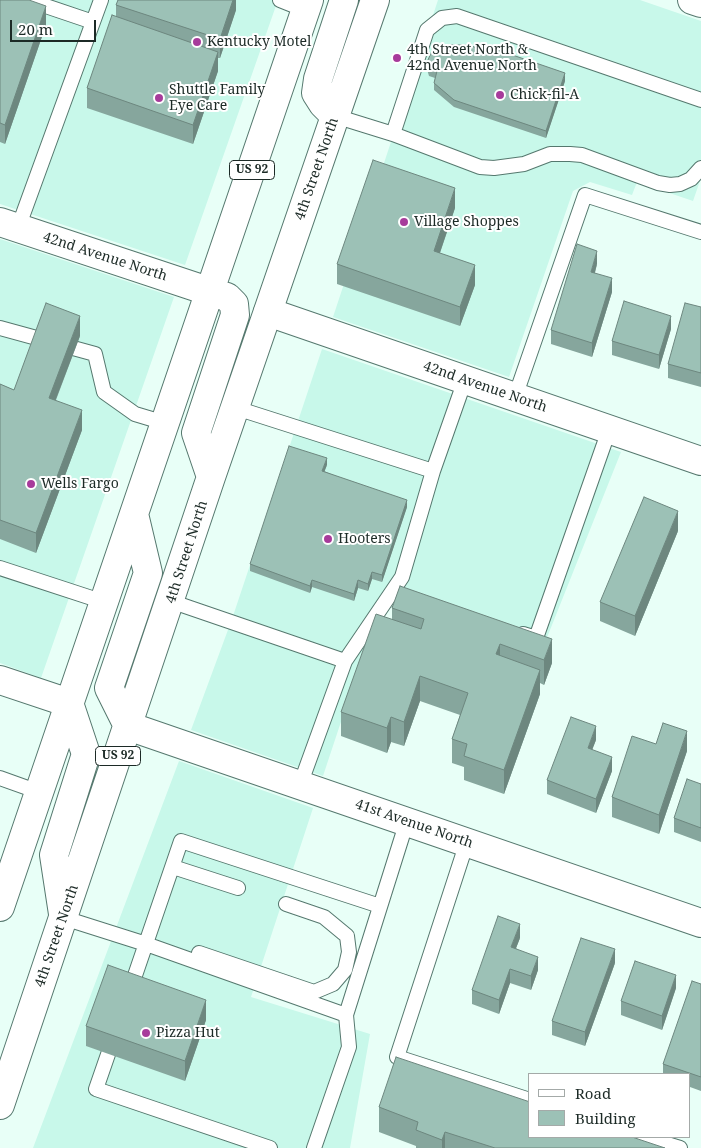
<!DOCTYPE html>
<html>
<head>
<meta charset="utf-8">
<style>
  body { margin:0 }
  #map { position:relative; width:701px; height:1148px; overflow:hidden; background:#e8fff7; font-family:"Noto Serif",serif }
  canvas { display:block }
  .legend { position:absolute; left:528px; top:1073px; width:162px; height:65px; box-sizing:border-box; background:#fff; border:1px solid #a4aaa8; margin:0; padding:6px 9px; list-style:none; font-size:15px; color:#1c2a26 }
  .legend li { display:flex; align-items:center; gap:10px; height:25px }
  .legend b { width:25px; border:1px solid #a4aaa8 }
  .scale { position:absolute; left:10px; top:20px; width:86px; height:22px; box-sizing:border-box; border:2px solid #1c2a26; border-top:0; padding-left:6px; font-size:15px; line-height:18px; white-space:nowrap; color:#1c2a26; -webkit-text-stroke:4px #fff; paint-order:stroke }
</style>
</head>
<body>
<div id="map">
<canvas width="701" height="1148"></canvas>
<ul class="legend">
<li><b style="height:6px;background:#fff"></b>Road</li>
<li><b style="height:14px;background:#9cc1b6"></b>Building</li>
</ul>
<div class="scale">20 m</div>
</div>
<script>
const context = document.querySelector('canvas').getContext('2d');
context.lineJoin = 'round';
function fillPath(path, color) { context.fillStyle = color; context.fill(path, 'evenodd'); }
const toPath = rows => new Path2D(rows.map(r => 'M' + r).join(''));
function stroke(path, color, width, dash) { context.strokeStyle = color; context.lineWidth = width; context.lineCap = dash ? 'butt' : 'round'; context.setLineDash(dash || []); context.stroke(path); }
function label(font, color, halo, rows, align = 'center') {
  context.font = font + ' "Noto Serif",serif'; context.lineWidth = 4; context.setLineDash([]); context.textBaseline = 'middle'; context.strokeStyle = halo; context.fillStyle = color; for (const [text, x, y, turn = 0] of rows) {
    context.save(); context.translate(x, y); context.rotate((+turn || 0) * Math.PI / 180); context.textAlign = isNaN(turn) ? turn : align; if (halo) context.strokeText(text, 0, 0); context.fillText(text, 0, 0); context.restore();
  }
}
const built = toPath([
  [0,0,278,0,185,265,0,204],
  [438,0,640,0,701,21,701,178,693,201,637,182,632,195,590,182,573,191,509,377,333,317],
  [0,239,174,297,41,678,0,663],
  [322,349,621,452,546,640,383,595,323,776,191,730,232,619],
  [179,761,313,808,251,997,370,1034,350,1148,33,1148]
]);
const service = toPath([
  [28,0,93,22],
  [280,0,305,10],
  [701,100,457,16,442,18,427,30,393,134,480,167,494,168,524,164,550,154,570,154,582,155,658,183,670,185,680,184,691,179,701,168],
  [335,116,393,134],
  [18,228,101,0],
  [0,328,95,354,104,392,135,414,165,423],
  [515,397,585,195,701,232],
  [236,408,433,471],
  [0,568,104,602],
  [391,593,414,600],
  [170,601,345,661,300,785],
  [523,634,536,638,609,430],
  [345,661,402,577,433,471,465,380],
  [0,778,39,792],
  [467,842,397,1057,530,1100],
  [173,867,238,888],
  [64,918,146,944,346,1015,407,821],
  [199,953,314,992,333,984,345,970,349,952,347,936,324,917,286,904],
  [129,993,181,841,380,906],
  [114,1037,96,1089,270,1148],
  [644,1137,680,1148],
  [314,1148,349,1047,346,1015]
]);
const minor = toPath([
  [692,0,701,3],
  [0,222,211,292],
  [268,312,701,461],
  [0,680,69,703],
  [128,726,701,923]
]);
const primary = toPath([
  [335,116,323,104,316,93,318,79,344,0],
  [211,292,227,297,234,304,235,315,196,433,211,477],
  [128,726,109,688,148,573,134,514],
  [0,907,309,0],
  [63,914,54,855,86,754,69,703],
  [0,1105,211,477,375,0]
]);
const wall = toPath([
  [0,0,46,25,5,144,0,142],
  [236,0,236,10,220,58,218,58,218,71,193,144,87,108,87,88,116,16,116,5],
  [495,49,565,81,546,138,454,107,434,90,434,83,435,78,429,76,427,69,427,62,449,53,495,52],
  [455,208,440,253,475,285,460,326,337,284,337,264],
  [597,264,595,273,612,292,592,357,551,344,551,330],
  [701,307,701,387,668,378,668,364],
  [671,329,659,369,612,355,612,341],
  [80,336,56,400,82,430,36,553,0,539,0,384,14,390],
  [327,465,324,471,407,507,382,582,372,579,368,591,358,588,354,601,312,587,310,593,250,571,250,564],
  [678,531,635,636,600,621,600,602],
  [400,586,552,663,544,685,540,683,540,694,504,794,464,780,464,767,452,763,452,739,460,715,420,701,404,746,391,742,387,753,341,736,341,712,392,620,392,608],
  [596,740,592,749,612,771,596,813,547,794,547,780],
  [656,744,687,751,659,834,612,817,612,797],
  [701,784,701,842,674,832,674,818],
  [520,938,516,948,538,970,531,990,510,983,499,1014,472,1004,472,990],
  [615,963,585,1046,552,1035,552,1021],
  [701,984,701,1091,690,1087,690,1074,663,1074,663,1064],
  [676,988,662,1030,621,1015,621,1001],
  [206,1020,185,1081,86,1046,86,1026],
  [379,1107,665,1148,416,1148,416,1146,379,1132]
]);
const shadedWall = toPath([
  [233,0,236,0,236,10,220,58,220,39],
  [46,6,46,25,5,144,5,125],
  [218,52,218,71,193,144,193,125],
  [565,73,565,81,546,138,546,131],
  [455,188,455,208,434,270,434,251],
  [597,251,597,264,591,286,591,272],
  [475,265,475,285,460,326,460,307],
  [612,278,612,292,592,357,592,343],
  [80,316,80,336,49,417,49,398],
  [671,316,671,329,659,369,659,355],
  [82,410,82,430,36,553,36,533],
  [327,458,327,465,322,478,322,471],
  [407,500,407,507,382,582,382,575],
  [678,511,678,531,635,636,635,616],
  [372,572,372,579,368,591,368,584],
  [312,580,312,587,310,593,310,586],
  [358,580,358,588,354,601,354,594],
  [552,639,552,663,544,685,544,660],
  [500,644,500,669,496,654],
  [540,670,540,694,504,794,504,770],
  [420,676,420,701,404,746,404,722],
  [391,717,391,742,387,753,387,728],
  [596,726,596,740,588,761,588,748],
  [687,731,687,751,659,834,659,815],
  [612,757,612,771,596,813,596,799],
  [520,924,520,938,511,961,511,947],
  [615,949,615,963,585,1046,585,1032],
  [538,957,538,970,531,990,531,976],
  [510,969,510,983,499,1014,499,1000],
  [676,975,676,988,662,1030,662,1016],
  [206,1000,206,1020,185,1081,185,1061],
  [445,1132,445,1148,442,1148,442,1140]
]);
const building = toPath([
  [0,0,29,0,46,6,5,125,0,123,0,0],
  [118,0,233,0,220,39,116,5,118,0],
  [112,15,218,52,193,125,87,88,112,15],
  [451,45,466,45,496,52,495,49,565,73,546,131,454,100,434,83,437,71,429,69,427,62,432,51,440,50,449,53,451,45],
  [373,160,455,188,434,251,475,265,460,307,337,264,373,160],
  [577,244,597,251,591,272,612,278,592,343,551,330,577,244],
  [624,301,671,316,659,355,612,341,624,301],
  [46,303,80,316,49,398,82,410,36,533,0,520,0,384,14,390,46,303],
  [685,303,701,307,701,373,668,364,685,303],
  [289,446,327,458,322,471,407,500,382,575,372,572,368,584,358,580,354,594,312,580,310,586,250,564,289,446],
  [644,497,678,511,635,616,600,602,644,497],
  [400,586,552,639,544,660,500,644,496,654,540,670,504,770,464,756,467,744,452,739,468,693,420,676,404,722,391,717,387,728,341,712,376,614,421,629,424,619,392,608,400,586],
  [571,717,596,726,588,748,612,757,596,799,547,780,571,717],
  [663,723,687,731,659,815,612,797,632,736,656,744,663,723],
  [687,779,701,784,701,828,674,818,687,779],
  [498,916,520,924,511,947,538,957,531,976,510,969,499,1000,472,990,498,916],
  [581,938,615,949,585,1032,552,1021,581,938],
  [635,961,676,975,662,1016,621,1001,635,961],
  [108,965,206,1000,185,1061,86,1026,108,965],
  [692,981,701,984,701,1077,663,1064,692,981],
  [396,1057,530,1102,530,1137,632,1137,665,1148,495,1148,445,1132,442,1140,416,1130,418,1122,379,1107,396,1057]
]);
const markers = [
  [197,42,5,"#a73b9b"],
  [397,58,5,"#a73b9b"],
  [500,95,5,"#a73b9b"],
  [159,98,5,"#a73b9b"],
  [404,222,5,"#a73b9b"],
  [31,484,5,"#a73b9b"],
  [328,539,5,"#a73b9b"],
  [146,1033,5,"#a73b9b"]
];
const shields = [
  [252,170,45],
  [118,756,45]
];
const shieldNames = [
  ["US 92",252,170],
  ["US 92",118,756]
];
const poiNames = [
  ["Kentucky Motel",207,42],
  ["4th Street North &",407,50],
  ["42nd Avenue North",407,66],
  ["Shuttle Family",169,90],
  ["Eye Care",169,106],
  ["Chick-fil-A",510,95],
  ["Village Shoppes",414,222],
  ["Wells Fargo",41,484],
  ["Hooters",338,539],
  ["Pizza Hut",156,1033]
];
const streetNames = [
  ["4th Street North",317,169,-71],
  ["42nd Avenue North",105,257,18],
  ["42nd Avenue North",485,387,19],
  ["4th Street North",187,552,-72],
  ["41st Avenue North",414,824,19],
  ["4th Street North",57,936,-71]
];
fillPath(built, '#c8f8ea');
stroke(service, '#55786e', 16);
stroke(minor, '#55786e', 30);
stroke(primary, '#55786e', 30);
stroke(service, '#fff', 14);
stroke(minor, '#fff', 28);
stroke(primary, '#fff', 28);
fillPath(wall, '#86a69d');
fillPath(shadedWall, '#6d877f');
fillPath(building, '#9cc1b6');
stroke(building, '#6d877f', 1);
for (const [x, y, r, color] of markers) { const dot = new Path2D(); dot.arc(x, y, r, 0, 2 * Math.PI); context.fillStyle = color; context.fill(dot); stroke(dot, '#fff', 2); }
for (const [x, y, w] of shields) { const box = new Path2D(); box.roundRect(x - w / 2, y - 9.5, w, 19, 4); context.fillStyle = '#fff'; context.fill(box); stroke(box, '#1c2a26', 1); }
label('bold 12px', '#1c2a26', null, shieldNames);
label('14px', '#1c2a26', '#fff', poiNames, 'left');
label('14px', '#1c2a26', '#fff', streetNames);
</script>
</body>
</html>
